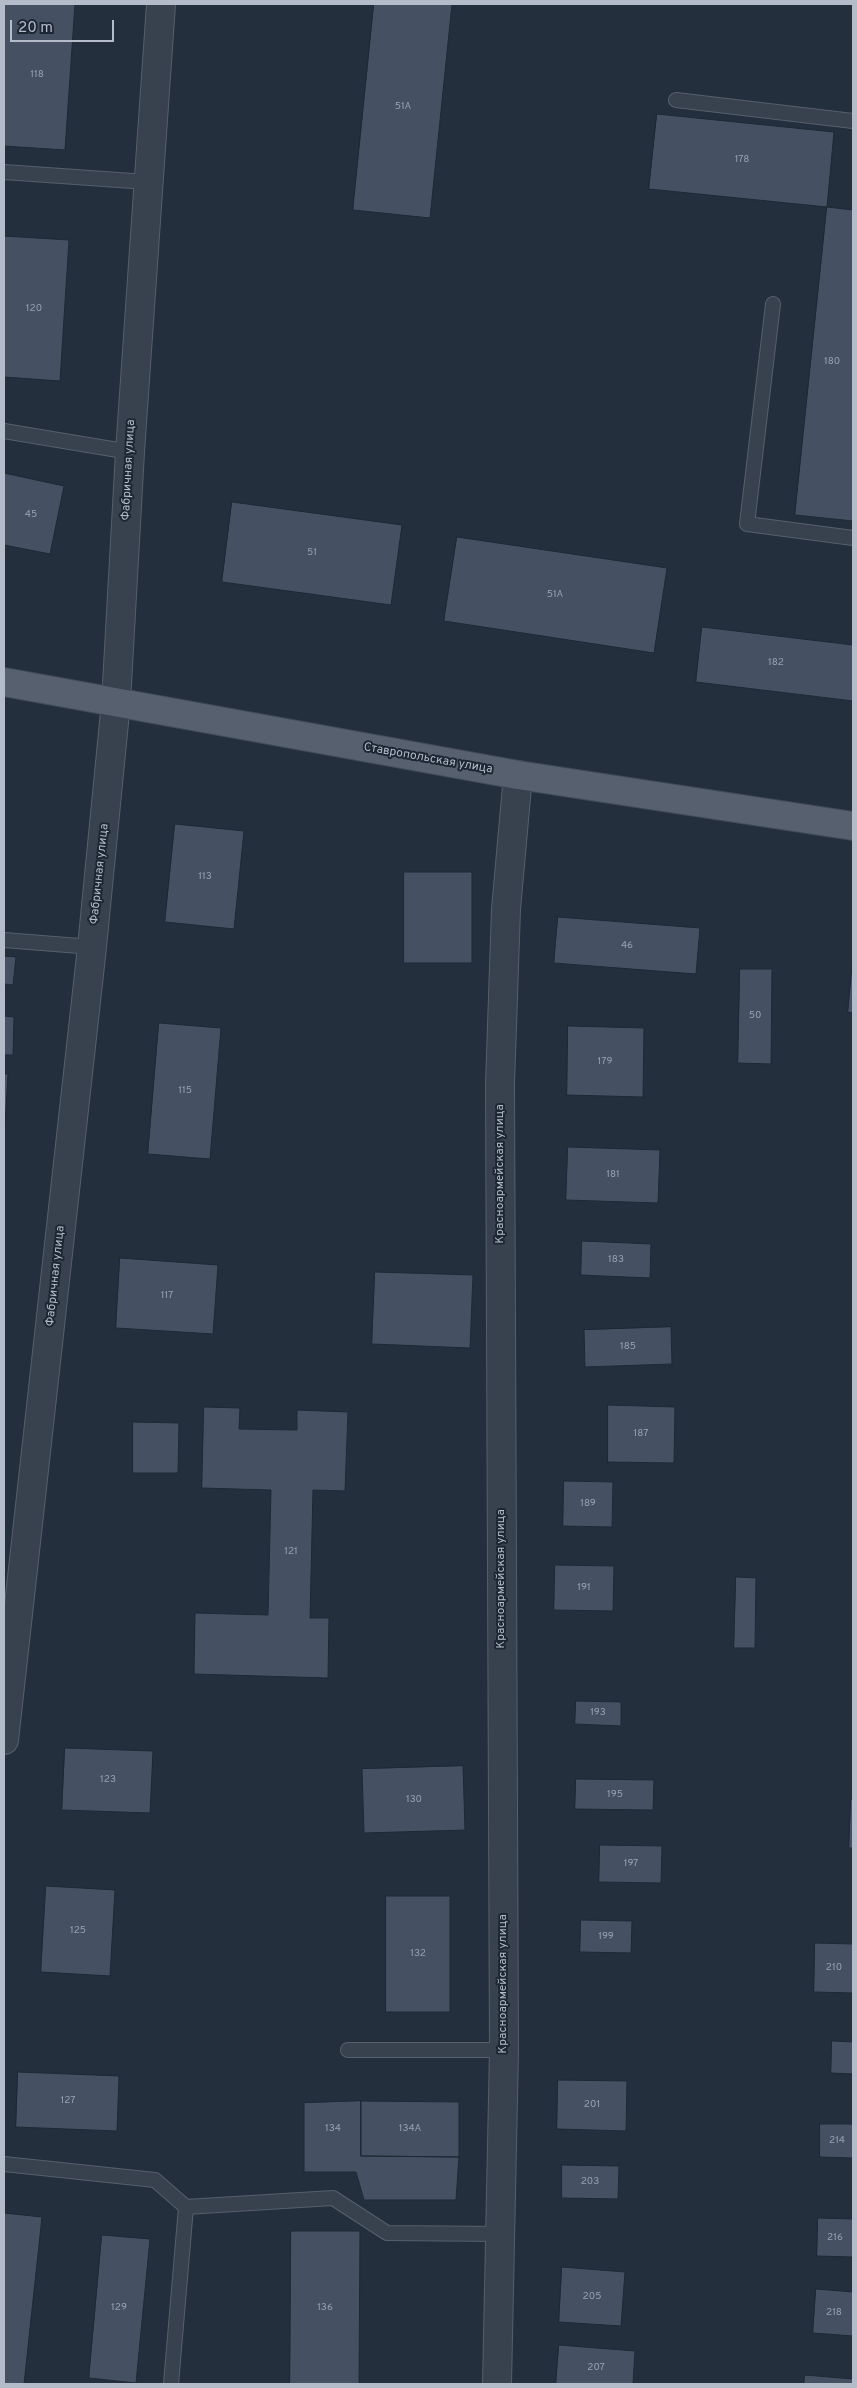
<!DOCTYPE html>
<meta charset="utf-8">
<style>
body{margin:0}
#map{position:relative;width:857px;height:2388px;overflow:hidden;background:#242f3e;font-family:Overpass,sans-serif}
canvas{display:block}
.frame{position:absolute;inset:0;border:5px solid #b4bcc9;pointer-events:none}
.scale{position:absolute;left:10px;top:20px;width:104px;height:22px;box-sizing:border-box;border:2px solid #b4bcc9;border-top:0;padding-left:6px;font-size:15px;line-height:18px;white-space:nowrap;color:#b4bcc9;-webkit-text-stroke:4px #1d2633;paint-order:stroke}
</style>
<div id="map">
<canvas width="857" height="2388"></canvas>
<div class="frame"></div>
<div class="scale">20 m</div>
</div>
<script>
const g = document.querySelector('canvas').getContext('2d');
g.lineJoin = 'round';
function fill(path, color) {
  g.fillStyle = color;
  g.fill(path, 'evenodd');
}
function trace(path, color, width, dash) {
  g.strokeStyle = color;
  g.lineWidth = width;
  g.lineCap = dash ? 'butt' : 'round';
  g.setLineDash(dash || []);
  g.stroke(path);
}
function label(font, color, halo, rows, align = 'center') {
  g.font = font + ' Overpass,sans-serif';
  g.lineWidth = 4;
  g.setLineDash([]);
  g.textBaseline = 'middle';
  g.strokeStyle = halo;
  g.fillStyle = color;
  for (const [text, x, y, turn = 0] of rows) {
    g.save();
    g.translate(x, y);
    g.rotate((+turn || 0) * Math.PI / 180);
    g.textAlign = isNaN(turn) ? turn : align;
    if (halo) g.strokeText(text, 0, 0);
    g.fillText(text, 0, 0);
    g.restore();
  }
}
const building = new Path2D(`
 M4,4H75L65,150L4,146Z
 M374,4H452L430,218L353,210Z
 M657,114L834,132L827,207L649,189Z
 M827,207L853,210V521L795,515Z
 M4,236L69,240L60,381L4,377Z
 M4,473L64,486L50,554L4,545Z
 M232,502L402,525L391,605L222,582Z
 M457,537L667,568L654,653L444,621Z
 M702,627L853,645V701L696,682Z
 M175,824L244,831L234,929L165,922Z
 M404,872H472V963H404Z
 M558,917L700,928L696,974L554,963Z
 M4,956L16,957L13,985L4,984Z
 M853,956V1013L848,1012Z
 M740,969H772L771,1064L738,1063Z
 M4,1016L14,1017L13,1055H4Z
 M159,1023L221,1028L210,1159L148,1154Z
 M568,1026L644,1028L643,1097L567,1095Z
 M4,1074H8L5,1125H4Z
 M568,1147L660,1150L658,1203L566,1200Z
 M582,1241L651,1244L650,1278L581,1275Z
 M120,1258L218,1265L213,1334L116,1328Z
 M375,1272L473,1275L470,1348L372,1344Z
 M671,1327L672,1364L585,1367L584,1330Z
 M608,1405L675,1407L674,1463L608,1462Z
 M204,1407L240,1408L239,1429L297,1430V1410L348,1412L345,1491L313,1490L310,1618H329L328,1678L194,1674L195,1613L268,1615L271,1490L202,1488Z
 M133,1422L179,1423L178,1473H133Z
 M564,1481L613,1482L612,1527L563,1526Z
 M555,1565L614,1566L613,1611L554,1610Z
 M736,1577L756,1578L755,1648H734Z
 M576,1701L621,1702V1726L575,1724Z
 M65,1748L153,1751L150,1813L62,1810Z
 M463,1766L465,1830L364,1833L362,1769Z
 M576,1779L654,1780L653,1810L575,1809Z
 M851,1799H853V1848H849Z
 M600,1845L662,1846L661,1883L599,1882Z
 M46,1886L115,1890L110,1976L41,1972Z
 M386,1896H450V2012H386Z
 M581,1920L632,1921L631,1953L580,1952Z
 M815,1943L853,1944V1993L814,1992Z
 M832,2041L853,2042V2074L831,2073Z
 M18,2072L119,2076L117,2131L16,2127Z
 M558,2080L627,2081L626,2131L557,2129Z
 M361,2101V2156L459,2157L456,2200H364L356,2172H304V2103Z
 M361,2101L459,2102V2157L361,2156Z
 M820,2124H853V2158L820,2157Z
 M562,2165L619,2166L618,2199L562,2198Z
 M4,2213L42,2217L24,2384H4Z
 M818,2218L853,2219V2257L817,2256Z
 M291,2231H360L359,2384H290Z
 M102,2235L150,2239L136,2383L89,2378Z
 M562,2267L625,2272L621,2326L559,2322Z
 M816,2289L853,2292V2336L813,2333Z
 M559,2345L635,2351L633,2384H556Z
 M805,2375L853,2379V2384H804Z`);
const service = new Path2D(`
 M676,100L853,121
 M4,172L147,182
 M773,304L747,524L853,538
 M4,431L130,452
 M4,940L92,947
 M348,2050H504
 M4,2164L155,2180L186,2207L333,2198L387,2233L500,2234
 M171,2384L186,2207`);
const minor = new Path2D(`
 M4,1740L92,947L116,702
 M497,2384L504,2050L500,1084L506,909L518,775`);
const tertiary = new Path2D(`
 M116,702L130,452L161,4`);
const primary = new Path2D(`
 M4,682L518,775L853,826`);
const numberNames = [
 ["118",37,75],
 ["51А",403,107],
 ["178",742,160],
 ["120",34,309],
 ["180",832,362],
 ["45",31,515],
 ["51",312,553],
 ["51А",555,595],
 ["182",776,663],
 ["113",205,877],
 ["46",627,946],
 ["50",755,1016],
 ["179",605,1062],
 ["115",185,1091],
 ["181",613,1175],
 ["183",616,1260],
 ["117",167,1296],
 ["185",628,1347],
 ["187",641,1434],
 ["189",588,1504],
 ["121",291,1552],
 ["191",584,1588],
 ["193",598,1713],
 ["123",108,1780],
 ["195",615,1795],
 ["130",414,1800],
 ["197",631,1864],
 ["125",78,1931],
 ["199",606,1937],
 ["132",418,1954],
 ["210",834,1968],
 ["127",68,2101],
 ["201",592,2105],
 ["134",333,2129],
 ["134А",410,2129],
 ["214",837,2141],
 ["203",590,2182],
 ["216",835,2238],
 ["205",592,2297],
 ["129",119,2308],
 ["136",325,2308],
 ["218",834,2313],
 ["207",596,2368]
];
const streetNames = [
 ["Фабричная улица",129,470,-87],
 ["Ставропольская улица",428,759,10],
 ["Фабричная улица",100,874,-84],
 ["Красноармейская улица",501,1174,-90],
 ["Фабричная улица",56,1276,-84],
 ["Красноармейская улица",502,1579,-90],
 ["Красноармейская улица",504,1984,-90]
];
fill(building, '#455162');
trace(building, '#1f2835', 1);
trace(service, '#565f6c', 16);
trace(minor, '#565f6c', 30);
trace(tertiary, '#565f6c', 30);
trace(primary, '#414a57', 30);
trace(service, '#38414e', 14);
trace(minor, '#38414e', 28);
trace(tertiary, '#38414e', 28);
trace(primary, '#56606e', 28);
label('10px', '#98a1af', null, numberNames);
label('12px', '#b4bcc9', '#1d2633', streetNames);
</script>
